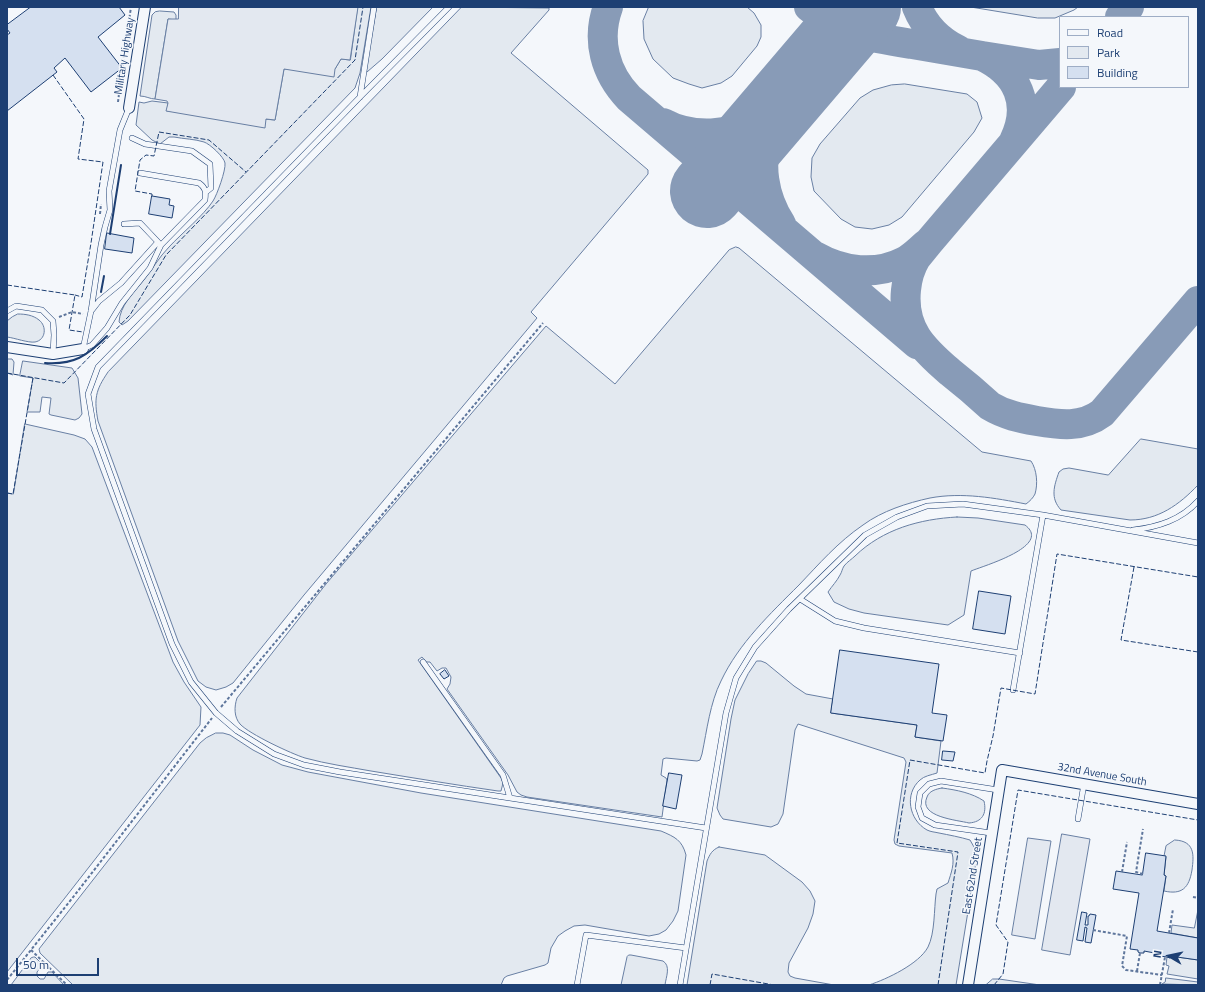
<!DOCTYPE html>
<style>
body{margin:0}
#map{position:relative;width:1205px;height:992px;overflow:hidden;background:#f4f7fb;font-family:"Titillium Web",sans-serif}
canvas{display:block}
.frame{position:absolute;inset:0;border:8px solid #1d3f73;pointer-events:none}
.legend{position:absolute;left:1059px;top:16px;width:130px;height:72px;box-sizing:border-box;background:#f4f7fb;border:1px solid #9eadc5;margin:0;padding:5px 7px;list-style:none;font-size:12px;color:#1d3f73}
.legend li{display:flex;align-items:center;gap:8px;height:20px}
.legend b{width:20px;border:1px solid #9eadc5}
.north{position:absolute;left:1149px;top:936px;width:40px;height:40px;-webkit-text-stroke:3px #f4f7fb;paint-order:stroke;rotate:279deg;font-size:11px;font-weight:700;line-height:16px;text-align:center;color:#1d3f73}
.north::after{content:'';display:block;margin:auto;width:14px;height:18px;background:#1d3f73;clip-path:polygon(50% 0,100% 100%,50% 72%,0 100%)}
.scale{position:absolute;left:16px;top:958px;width:83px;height:18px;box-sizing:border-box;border:2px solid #1d3f73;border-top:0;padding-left:5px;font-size:12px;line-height:14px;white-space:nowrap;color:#1d3f73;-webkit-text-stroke:3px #f4f7fb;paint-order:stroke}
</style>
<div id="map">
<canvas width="1205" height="992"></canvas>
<div class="frame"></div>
<ul class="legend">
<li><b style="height:5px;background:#f4f7fb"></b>Road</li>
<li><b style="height:11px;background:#e3e9f0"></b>Park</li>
<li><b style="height:11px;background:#d5e0f0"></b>Building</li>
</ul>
<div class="north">N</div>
<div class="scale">50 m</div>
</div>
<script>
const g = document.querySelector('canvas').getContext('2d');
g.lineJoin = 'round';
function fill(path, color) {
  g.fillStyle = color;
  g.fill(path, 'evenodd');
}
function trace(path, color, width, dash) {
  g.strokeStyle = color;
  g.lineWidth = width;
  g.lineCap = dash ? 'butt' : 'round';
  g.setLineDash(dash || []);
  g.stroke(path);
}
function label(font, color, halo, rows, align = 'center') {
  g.font = font + ' "Titillium Web",sans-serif';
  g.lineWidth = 3;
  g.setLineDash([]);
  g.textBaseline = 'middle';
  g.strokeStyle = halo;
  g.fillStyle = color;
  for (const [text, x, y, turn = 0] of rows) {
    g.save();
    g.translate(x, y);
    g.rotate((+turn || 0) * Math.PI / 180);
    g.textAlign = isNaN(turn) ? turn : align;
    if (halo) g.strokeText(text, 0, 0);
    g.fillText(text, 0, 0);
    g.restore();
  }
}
const green = new Path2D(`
 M358,7H371L360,73L355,88L128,321L122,325L119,322C120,306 133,293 143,281C152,270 159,257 169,247C182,233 203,216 213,201C217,195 226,170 225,163C224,157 210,144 204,142C195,139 184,139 174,137H169L160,144L152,140L136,125L139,102L144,103L152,101L168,103L167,111L275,120L284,69H335L341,59L350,60Z
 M377,7H433L382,59L367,72L366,68Z
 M462,7L549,8V10L511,53L648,170V174L531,312L537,318L304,595L233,683L226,687L216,690L206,687L198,681L178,641L98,421C94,399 95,391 108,372Z
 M649,7H747L754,13L761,25V37L757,46L732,76L721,83L702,88L689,84L673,78L653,59L644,39L643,21Z
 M971,7H1078L1074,10L1055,18H1038Z
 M160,11L174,12L176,15V20L168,19L155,99C150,99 146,96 140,96L152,15L155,12Z
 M905,84L967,94L977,102L982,118L974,132L902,217L889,225L872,229L855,227L841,219L814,191L811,177L812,158L820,144L860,98L873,90L891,85Z
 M736,247L739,248L982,452L1031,461C1037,470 1038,484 1035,494C1033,498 1030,501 1026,504C995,498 962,492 930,498C907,503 882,511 863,525C838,542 819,564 799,585C770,614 739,643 721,681C710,703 707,730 702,754L700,760L697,761L666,758L663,759L661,775L666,778L667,780L662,817L527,797L521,795L517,792L508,775L447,689L450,684L451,677L446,668H442L437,671L430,662H426L422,657L418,660L501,778L503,783L501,791H498C456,785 414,778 371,771C349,767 327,764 305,758C292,754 249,734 240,724C234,717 234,707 237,698L326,584L546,326L615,384L729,250Z
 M18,314C25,314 33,315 39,320C47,326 46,340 35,342C28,343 15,338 7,337V321L12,317Z
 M7,359H12L14,362L13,375L7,373Z
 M23,361L72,368L78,378L82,414L79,418L75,420L51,415L49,414L51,398L42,397L40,412H27L33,378L20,376Z
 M25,424L74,435L85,439L92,447L173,662L184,682L201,707L200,725L7,972V493L13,494Z
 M1141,439L1198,449V485C1179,505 1158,520 1130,520L1061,510C1050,498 1054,486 1059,472L1063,469L1069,468L1108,475Z
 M957,517L978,518L1025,525C1053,546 983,566 971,571L964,615L948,625L864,613L849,609L834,602L828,592C832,586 837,581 840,575C842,572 842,569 844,566C847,562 852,559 855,556C883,529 920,519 957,517Z
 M757,661H761L766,663L794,686L806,694L833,699L831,713L917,725L915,737L941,741L937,773C931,775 924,776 920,780C904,794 909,820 927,830C931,832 935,832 939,833C949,835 960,837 970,840L974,847L977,856L956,985H869C887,979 919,964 928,947C935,933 934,909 936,894L937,889L948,883C951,873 955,864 952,853L899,846L895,844L894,840L906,762L904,758L798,724L795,730L783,814L778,824L771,827L723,819L720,815L717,808L731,719L735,700L748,674Z
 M216,733H223L230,735L253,750L282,765L308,772L421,793L661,831C675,837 682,840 686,855L678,911L673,921L666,930L659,934L649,936L585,925L574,926L565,931L558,936L551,948L548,963L545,965L507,976L504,978L501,985H73L40,953L39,949L200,743L206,738Z
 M942,788C957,790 972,793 984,801C987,814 982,822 969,823C957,820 918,817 927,797C929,791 936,789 942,788Z
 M1175,840C1195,841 1194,855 1192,870C1189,888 1182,895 1164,891L1166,876L1164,875L1166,857L1164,856L1166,846Z
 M719,847L765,855L802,882L810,891L815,901L813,914L808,928L789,963L788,972L790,976L795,978L834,985H687L707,861C710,854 712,850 719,847Z
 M1198,910V938L1171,933L1172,925L1194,928Z
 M629,955H631L663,961C671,966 666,977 665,985H621L627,957Z
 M1170,956L1198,960V979L1167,974L1169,966L1166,965L1167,957L1170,958Z
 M34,957H35L43,965L37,972V976L40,979H44L48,972H52L64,985H11L31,958Z
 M1166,978L1198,982V985L1162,984L1165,982Z
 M993,979H999L1040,985H986Z`);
const parking = new Path2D(`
 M179,7H358L350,60L341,59L335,69L334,77L284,69L275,120L266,119L265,128L166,111L168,103L167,101L155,99L168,19H178Z
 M1062,834L1090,839L1070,955L1042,950Z
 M1028,838L1051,841L1035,939L1012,935Z`);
const taxiway = new Path2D(`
 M608,7C596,40 605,73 629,98L917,344
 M809,7C839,33 874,38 912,44C935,48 958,52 982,56
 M917,7C925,27 940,41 958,50
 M1120,17L1129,7
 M663,123C692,139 731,136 760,120C772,114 782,102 792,92C785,105 776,119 770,133C757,162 764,198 781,224
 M1014,141C1032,104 1018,73 982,56L1039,65L1060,63
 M929,242L1061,87
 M815,256C843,272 876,276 905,261C914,256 921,248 929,242C925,247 920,253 916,258C910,268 907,279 906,290C902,329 923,349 950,372C964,383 977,394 990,406C1005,415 1020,418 1037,421C1060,425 1082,428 1102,413L1198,301`);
const runway = new Path2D(`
 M707,191L864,7`);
const building = new Path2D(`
 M31,7H119L125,15L98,37L122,68L91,92L65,58L54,68L57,72L7,111V35L10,33L7,29V25Z
 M152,196L170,199L169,205L174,206L172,218L149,214Z
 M107,233L134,238L132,253L105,249Z
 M979,591L1011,596L1005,634L973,629Z
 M840,650L939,664L932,713L947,715L943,741L915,737L917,725L831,713Z
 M445,670L449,676L444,679L440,674Z
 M943,751L955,752L953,761L942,760Z
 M669,773L682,775L676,809L663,806Z
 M1146,853L1166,856L1164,875L1166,876L1157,931L1198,938V960L1170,956V958L1167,957L1160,956V954L1144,951V953H1140L1138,952V950L1130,949L1139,893L1113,889L1116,871L1142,875Z
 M1082,912L1087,913L1085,925H1088V916H1089L1090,914L1096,915L1091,943L1085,942L1087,928L1085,927L1083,941L1077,940Z`);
const path = new Path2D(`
 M118,102L123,62L131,7
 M100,214L101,204
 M59,317L72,312L83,314
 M221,707L543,323
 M1122,872L1127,842
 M1143,874L1136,872L1143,829
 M1193,897L1198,898
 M1093,930L1127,936L1122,966L1126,970L1162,975
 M1169,933L1173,909
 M31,950L67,985
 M1137,971L1140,953
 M7,980L74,896L212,718
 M1160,985L1165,957`);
const service = new Path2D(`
 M449,7L360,97L98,367L88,394L94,429L172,644L191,682L216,713L237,731L274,754L304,765L340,772L706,828
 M360,97L374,7
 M132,138L145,144L192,151L210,164L211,188L206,192
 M124,224L140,223L159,243
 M92,310L99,301L121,283L158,242
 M7,311L16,306L42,310L53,321L54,335L53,354
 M83,349L92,345L107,328L122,303L150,268L161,245L205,200C206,192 206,188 199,183L140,173
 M83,349L91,311L101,245L105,227L110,210L109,191L120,130L129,108
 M1133,530C1158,527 1181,520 1198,501
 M800,599L835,621L864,628L1020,653
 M423,662L503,775L510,798
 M1013,690L1043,515
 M1078,819L1084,784
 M991,833L935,825L922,818L918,807L920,793L929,784L941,781L998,790
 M577,985L586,935L686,948
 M680,985L726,713L736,678L755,647L789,609L865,535L897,517L927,506L963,504L1043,515L1198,543`);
const minor = new Path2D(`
 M129,108L145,7
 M7,347L53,354L83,349
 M968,985L1002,770L1198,804`);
const fence = new Path2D(`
 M53,75L84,119L78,159L103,162L91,243L82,297L75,295
 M152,196V194L135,191L140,160L146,155L154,156L159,132L209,140L246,172
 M7,285L75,295L69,330L83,332
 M7,373L64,383L130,315L166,255L355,60L363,7
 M7,493L13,494L33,378
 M1134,567L1121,640L1198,652
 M710,985L712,974L774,985
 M938,985L958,852L897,843L910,760L985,773L987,761L993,736L1001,688L1035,694L1057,554L1198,577
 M994,985L1003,974L1008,942L996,925L1018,790L1198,820`);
const wall = new Path2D(`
 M110,234L121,165
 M101,292L104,276
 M45,363C74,365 87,356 107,336`);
const streetNames = [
 ["Military Highway",125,56,-81],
 ["32nd Avenue South",1102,775,10],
 ["East 62nd Street",973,876,-81]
];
fill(green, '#e3e9f0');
trace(green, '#687fa3', 1);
fill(parking, '#e3e8f0');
trace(parking, '#687fa3', 1);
trace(taxiway, '#889bb7', 30);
trace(runway, '#889bb7', 74);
fill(building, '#d5e0f0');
trace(building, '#1d3f73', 1);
trace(service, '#1d3f73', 6);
trace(minor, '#1d3f73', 12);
trace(path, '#5e769c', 2, [3, 2]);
trace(service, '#f4f7fb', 5);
trace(minor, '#f4f7fb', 10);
trace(fence, '#1d3f73', 1, [5, 2]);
trace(wall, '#1d3f73', 2);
label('11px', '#1d3f73', '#f4f7fb', streetNames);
</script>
